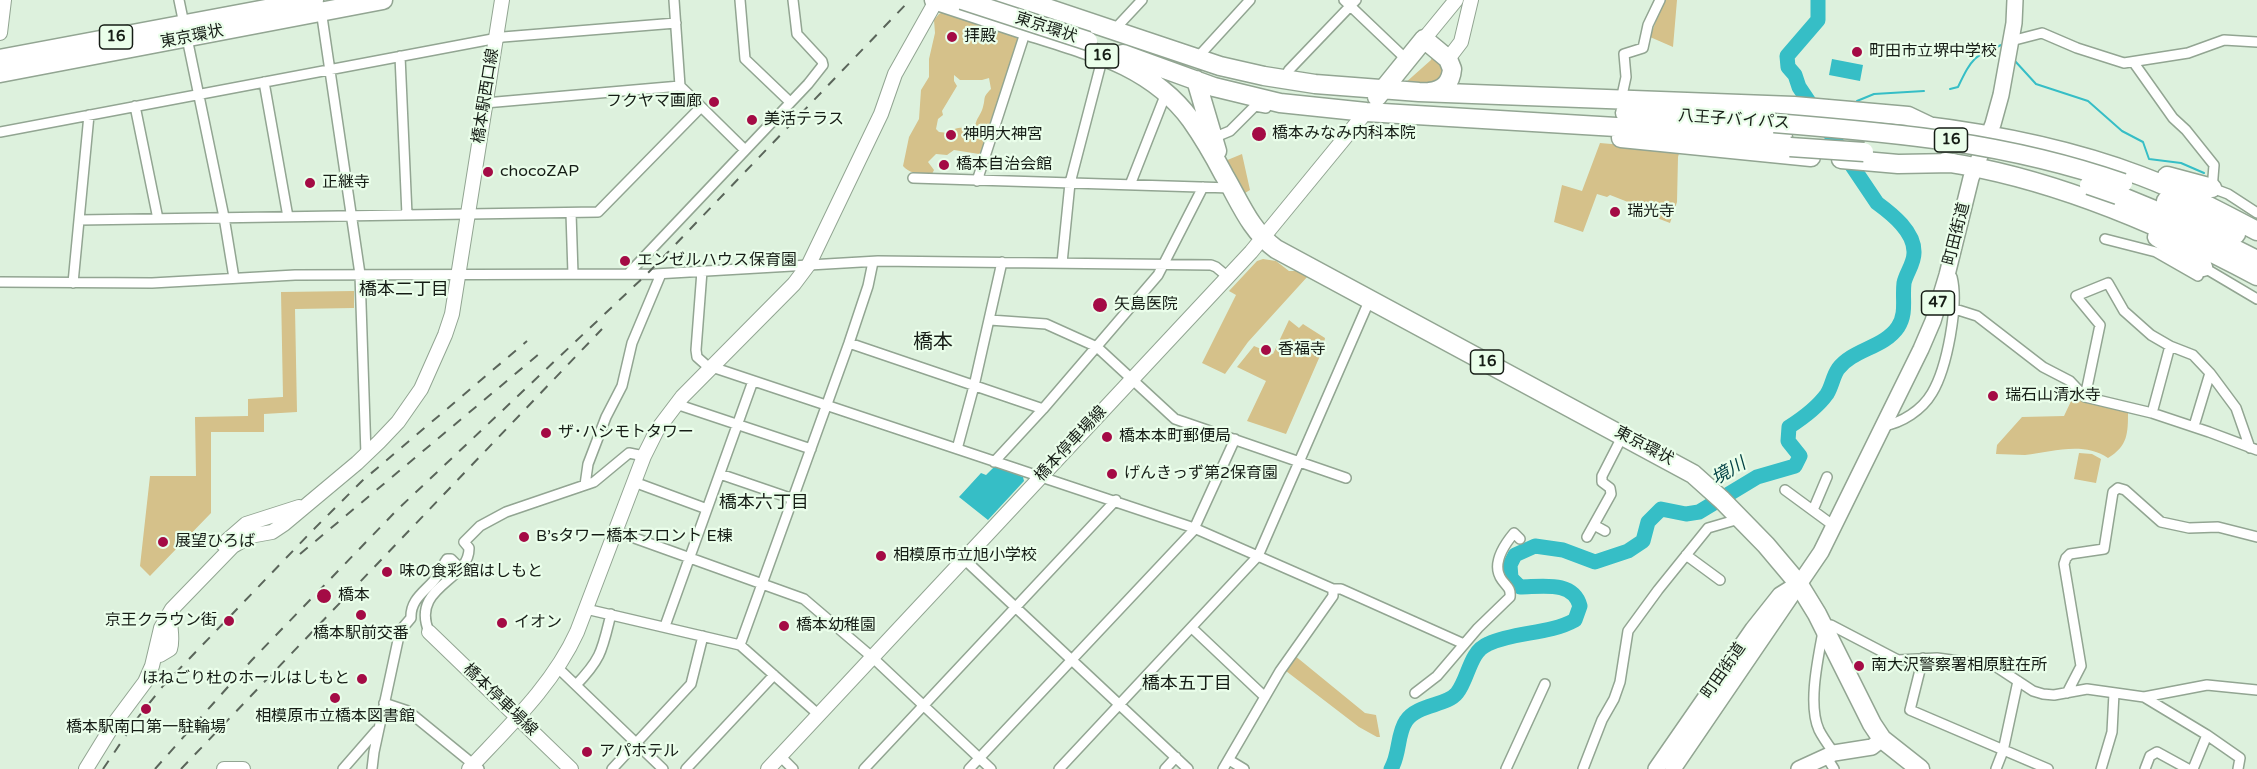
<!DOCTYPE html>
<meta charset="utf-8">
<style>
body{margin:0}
canvas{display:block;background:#ddf1dd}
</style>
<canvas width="2257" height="769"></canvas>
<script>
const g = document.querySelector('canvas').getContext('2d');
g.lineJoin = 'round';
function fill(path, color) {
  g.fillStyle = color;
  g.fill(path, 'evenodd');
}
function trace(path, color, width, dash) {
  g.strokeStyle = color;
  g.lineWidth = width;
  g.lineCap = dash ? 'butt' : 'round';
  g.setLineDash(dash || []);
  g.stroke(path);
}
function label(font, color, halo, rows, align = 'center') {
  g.font = font + ' "Varela Round","Noto Sans JP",sans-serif';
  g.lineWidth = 4.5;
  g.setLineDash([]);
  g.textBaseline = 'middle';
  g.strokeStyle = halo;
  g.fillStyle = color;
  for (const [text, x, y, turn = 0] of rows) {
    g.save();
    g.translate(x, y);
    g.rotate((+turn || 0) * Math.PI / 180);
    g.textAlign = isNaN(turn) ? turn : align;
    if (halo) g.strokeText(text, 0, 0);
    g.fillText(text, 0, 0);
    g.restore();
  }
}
const green = new Path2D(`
 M1664,0H1677L1673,47L1650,37Z
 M943,12L1021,38L984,149L979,154L954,150L947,155L936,154L928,162L934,170L932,174C922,175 910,174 903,166L909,137L919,119L921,90L929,77V59L935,33L934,20L939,14ZM954,75L960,80H982L989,78L991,89C982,98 986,97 983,107C981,115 976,118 975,127C965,130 958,124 949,133L939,132L936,129L938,119L943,115L942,111L957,86L954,81Z
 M1433,53L1446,69L1436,84H1404L1431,60Z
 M1600,143L1680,150L1678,157L1677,202L1670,223L1636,210L1633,204L1610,195L1607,197L1597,194L1583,232L1554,222L1562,185L1582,191Z
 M1242,154L1250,190L1240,196L1225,161Z
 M1263,259L1276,261L1289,271H1296L1308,276L1248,342L1225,374L1202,363L1236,295L1229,291L1257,261Z
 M354,291V308L295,309L297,412L264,414V432H211V513L150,576L140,566L150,476H196L195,417L248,416V399L283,397L281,292Z
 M1289,320L1299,328L1303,324L1325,338L1323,349L1286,434L1247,421L1266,381L1237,367L1254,346L1273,354Z
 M2073,397L2128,412C2128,433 2128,446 2108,458C2083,441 2052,452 2025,455C2015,455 2005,454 1996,454L1997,445L2022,417L2064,416Z
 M2079,453L2092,454L2101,459L2096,483L2074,479Z
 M1294,655L1365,713L1376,715L1380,737H1377L1359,727L1286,671Z`);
const water = new Path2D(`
 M1832,59L1863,65L1860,81L1829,75Z
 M995,466L1023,477L1024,481L988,520L959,497L981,473L986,475Z`);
const stream = new Path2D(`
 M2015,61L2036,84L2088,101L2122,131L2143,142L2149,159L2181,163L2204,173
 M1950,89L1958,87C1972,58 1974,55 2004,44
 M1857,101L1874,94L1924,91`);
const river = new Path2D(`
 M1391,769C1400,754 1397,734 1406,721C1417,704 1447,706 1457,693C1469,678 1469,652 1488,644C1516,631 1548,635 1575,620L1580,606C1573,580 1541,587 1520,587L1511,578L1510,565L1515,555L1535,546L1563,550L1595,562L1628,551L1643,541L1648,522L1661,509L1686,514L1699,512L1757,477L1795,466L1800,456L1788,441L1789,427C1803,418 1817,408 1827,394C1832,386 1833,376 1838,369C1853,349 1884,348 1898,327C1907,313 1902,299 1904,283C1906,273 1914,264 1914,253C1915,232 1892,214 1877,203L1799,87L1795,75L1788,67L1787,56L1818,20V0`);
const street = new Path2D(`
 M179,0L184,24
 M674,0L680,86L745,150
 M740,0L745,59L790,102
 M1344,0L1407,60
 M321,10L360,274L366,455
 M1114,30L1142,0
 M187,38L224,217L234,278
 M2011,41L2042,33L2077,48L2124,63L2188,53L2224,40L2257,42
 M400,56L407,215
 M1197,58L1250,0
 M2134,63L2173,118L2186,130L2214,165L2212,190
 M1284,79L1289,70L1356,0
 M264,82L288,217
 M1621,100L1626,77L1624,54L1643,48L1648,25L1660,0
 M485,103L680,86
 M135,106L158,219
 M0,132L503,37L676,23
 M1213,138L1230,131L1255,106L1266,108
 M913,178L1231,188
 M977,181L1026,30
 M1130,185L1163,101L1168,94
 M2212,188L2228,194L2257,213
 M571,213L573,274
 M79,220L598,212L701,107
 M2105,239L2156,252L2198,276L2203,265
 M1062,263L1070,183L1103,56
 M2203,267L2257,299
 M702,271L696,350L697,357L706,365L1194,528L1333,589H1341L1464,644
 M628,274L808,84L823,65L822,61L797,34L793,0
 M0,282L152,283L295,275L655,274L878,261L1211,265L1216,267L1228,277
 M73,283L89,115
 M1955,309L1977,316L2043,367L2070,381L2085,397L2152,413L2209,432L2257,450
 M990,320L1046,324L1097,347L1175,419L1346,478
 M849,343L1043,409
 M2085,397L2100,325L2076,296L2108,283L2124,311L2151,335L2170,346L2193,355L2210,373L2236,408L2250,448
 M676,404L811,449
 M2152,413L2170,346
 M1883,426C1902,423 1922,410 1932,393C1947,368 1959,305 1952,277L1947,275
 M2194,426L2210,373
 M957,449L974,386L1002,262
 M994,462L1043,409L1158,275L1203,187
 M720,474L793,499
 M634,482L707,509
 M585,485L588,464L606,417L622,386L632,343L661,274
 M1785,490L1834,526
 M1813,510L1827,477
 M1594,525L1605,531
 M615,531L804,599L872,657L991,769
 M1587,537L1611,494L1610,488L1602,482V476L1623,435
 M1686,555L1720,580
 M964,559L1188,769
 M586,609L740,645L819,715
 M665,626L753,381
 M1192,628L1265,697
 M429,632C410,586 470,581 469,548L464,542L480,526L506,512L594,482L629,453L644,456
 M740,645L849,343L868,286L873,262
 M1923,658L1910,710L2048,769
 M558,668L663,769
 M576,685C602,658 602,650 611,614
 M1415,693L1437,676L1478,628L1510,597C1511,588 1507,587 1502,580C1491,565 1504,545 1514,533L1520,539
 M2067,693L2081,666L2064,564L2066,558L2070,554L2104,549L2113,492L2118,488L2125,490L2161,522L2189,528L2218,527L2257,537
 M2144,697L2207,735L2240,758L2238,769
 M384,703L408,711L479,769
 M1834,753C1829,746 1823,738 1819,730C1807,704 1819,654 1824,626L1831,625L1898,660L1937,658L1995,666L2033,691L2043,694L2054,695L2087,689L2144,697L2207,685L2257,690
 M780,756L793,769
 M1826,756L1834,769
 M1229,760L1244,769
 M343,769L377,730
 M372,769L374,752L400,631L411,618C410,596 431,589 440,572C443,567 443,564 447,559H451L460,568
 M612,769L691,684L703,636
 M686,769L774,675
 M864,769L1116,500
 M969,769L1193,531L1235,439
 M1059,769L1258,556L1370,299
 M1165,769L1176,757
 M1223,769L1280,671L1333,596V589
 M1506,769L1545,684
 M1583,769L1602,720L1614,699L1620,682L1628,631L1658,590L1708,528L1739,519
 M1996,769L2003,751L2018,681
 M2101,769L2112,732L2114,693
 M2145,769L2150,756L2157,752L2188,769
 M2193,769L2207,735`);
const secondary = new Path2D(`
 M0,33L4,0
 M1424,39L1456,0
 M1448,59L1461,42L1471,0
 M223,544L246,524L299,507
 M429,632L571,769
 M155,655H160L170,649C174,637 168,625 171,613
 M86,769L113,725L145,682L152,666L161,628L172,609L233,546L250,536L272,532L284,524L357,463L379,442L398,422L421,389L445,335L452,314L502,0
 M224,769H243
 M469,769C508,727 553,685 577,632L644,456L657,430L682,397L794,284L809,264L881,114L895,74L936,1
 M768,769L1251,252L1366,112`);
const primary = new Path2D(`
 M1656,769L1753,629L1780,595L1796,585
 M1673,769L1821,552L1921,349L1933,321L1947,275L1971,178L1993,124L2001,95L2014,23L2015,0
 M1799,769L1834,753L1872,747L1882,739`);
const highway = new Path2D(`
 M934,0C965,10 995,20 1025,30C1087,50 1151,65 1191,120C1203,137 1214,156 1224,175C1240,202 1250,230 1276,249L1693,474L1722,500L1766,545L1798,583L1817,614L1872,724L1882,739L1920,769
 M996,0L1034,13
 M1023,0L1220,66L1264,76L1315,84L1419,92L1794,106L1908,116L1929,126
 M1123,54L1214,87L1280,103L1366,112L1783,137
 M0,59L314,0
 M0,73L383,0
 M1196,80L1217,151
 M1377,97L1424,39L1448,59L1452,69C1451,83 1443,90 1430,92
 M1625,113L1774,123
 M1918,125C1993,134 2070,149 2141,176C2181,191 2219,211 2257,231
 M1621,138L1811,157
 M1841,159L1898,164L1954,163
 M1945,162C2052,178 2162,225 2257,276
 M2167,176L2212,188
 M2118,195L2169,216L2257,260
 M2166,201L2236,234
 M2157,237L2203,267`);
const rail = new Path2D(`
 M300,554L539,354
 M103,769L139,716L163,686L313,530L362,481L527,341
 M155,769L251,661L397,510L647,274L910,0
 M181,769L602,329`);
const highwayBridge = new Path2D(`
 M962,0L1088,41
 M1774,123C1897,133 2005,142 2123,183
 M1790,147L1864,152
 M2089,185L2118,195`);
const markers = [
 [952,37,6,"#a40b45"],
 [1857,52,6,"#a40b45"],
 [714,102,6,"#a40b45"],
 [752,120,6,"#a40b45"],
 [1259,134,8,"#a40b45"],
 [951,135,6,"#a40b45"],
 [944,165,6,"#a40b45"],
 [488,172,6,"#a40b45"],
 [310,183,6,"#a40b45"],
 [1615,212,6,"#a40b45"],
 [625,261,6,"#a40b45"],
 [1100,305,8,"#a40b45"],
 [1266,350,6,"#a40b45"],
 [1993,396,6,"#a40b45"],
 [546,433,6,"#a40b45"],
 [1107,437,6,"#a40b45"],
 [1112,474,6,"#a40b45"],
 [524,537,6,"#a40b45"],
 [163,542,6,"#a40b45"],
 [881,556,6,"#a40b45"],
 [387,572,6,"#a40b45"],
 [324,596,8,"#a40b45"],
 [361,615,6,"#a40b45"],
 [229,621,6,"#a40b45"],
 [502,623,6,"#a40b45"],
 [784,626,6,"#a40b45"],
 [1859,666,6,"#a40b45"],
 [362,679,6,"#a40b45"],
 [335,698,6,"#a40b45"],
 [146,709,6,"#a40b45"],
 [587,752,6,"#a40b45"]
];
const shields = [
 [116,37,33],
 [1102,56,33],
 [1951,140,33],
 [1938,303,33],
 [1487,362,33]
];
const shieldNames = [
 ["16",116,37],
 ["16",1102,56],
 ["16",1951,140],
 ["47",1938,303],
 ["16",1487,362]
];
const streetNames = [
 ["東京環状",1046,28,18],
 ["東京環状",192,37,-11],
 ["橋本駅西口線",486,96,-81],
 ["八王子バイパス",1734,120,4],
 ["町田街道",1957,234,-76],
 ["橋本停車場線",1071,444,-47],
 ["東京環状",1644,446,28],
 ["町田街道",1724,671,-55],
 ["橋本停車場線",500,700,44]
];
const poiNames = [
 ["拝殿",964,37],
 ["町田市立堺中学校",1869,52],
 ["フクヤマ画廊",702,102,"right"],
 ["美活テラス",764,120],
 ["橋本みなみ内科本院",1272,134],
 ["神明大神宮",963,135],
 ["橋本自治会館",956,165],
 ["chocoZAP",500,172],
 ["正継寺",322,183],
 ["瑞光寺",1627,212],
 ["エンゼルハウス保育園",637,261],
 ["矢島医院",1114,305],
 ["香福寺",1278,350],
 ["瑞石山清水寺",2005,396],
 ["ザ･ハシモトタワー",558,433],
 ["橋本本町郵便局",1119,437],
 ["げんきっず第2保育園",1124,474],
 ["B’sタワー橋本フロント E棟",536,537],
 ["展望ひろば",175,542],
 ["相模原市立旭小学校",893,556],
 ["味の食彩館はしもと",399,572],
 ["橋本",338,596],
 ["京王クラウン街",217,621,"right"],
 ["イオン",514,623],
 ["橋本幼稚園",796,626],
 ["橋本駅前交番",361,634,"center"],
 ["南大沢警察署相原駐在所",1871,666],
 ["ほねごり杜のホールはしもと",350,679,"right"],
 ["相模原市立橋本図書館",335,717,"center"],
 ["橋本駅南口第一駐輪場",146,728,"center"],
 ["アパホテル",599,752]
];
const neighbourhoodNames = [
 ["橋本二丁目",404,290],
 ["橋本六丁目",764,503],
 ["橋本五丁目",1187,684]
];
const waterNames = [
 ["境川",1729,472,-30]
];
const quarterNames = [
 ["橋本",933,343]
];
fill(green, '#d5c18a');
fill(water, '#36bec6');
trace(stream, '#36bec6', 2);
trace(river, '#36bec6', 15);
trace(street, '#92a592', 12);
trace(secondary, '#92a592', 16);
trace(primary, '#92a592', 18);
trace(highway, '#92a592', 21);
trace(street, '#fff', 9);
trace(secondary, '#fff', 14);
trace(primary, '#fff', 15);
trace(highway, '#fff', 18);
trace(rail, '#5a655a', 2, [10, 10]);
trace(highwayBridge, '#92a592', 21, []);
trace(highwayBridge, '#fff', 18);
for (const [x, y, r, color] of markers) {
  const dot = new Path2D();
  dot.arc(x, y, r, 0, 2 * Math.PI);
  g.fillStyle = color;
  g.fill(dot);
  trace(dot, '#eafeea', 2);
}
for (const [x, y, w] of shields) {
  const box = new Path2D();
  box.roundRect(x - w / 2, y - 12, w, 24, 4.5);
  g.fillStyle = '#eafeea';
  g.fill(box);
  trace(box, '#161d16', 1.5);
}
label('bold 15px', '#161d16', null, shieldNames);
label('16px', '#161d16', '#eafeea', streetNames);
label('16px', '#161d16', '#eafeea', poiNames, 'left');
label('18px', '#161d16', '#eafeea', neighbourhoodNames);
label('italic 18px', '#034245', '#eafeea', waterNames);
label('20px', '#161d16', '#eafeea', quarterNames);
</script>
